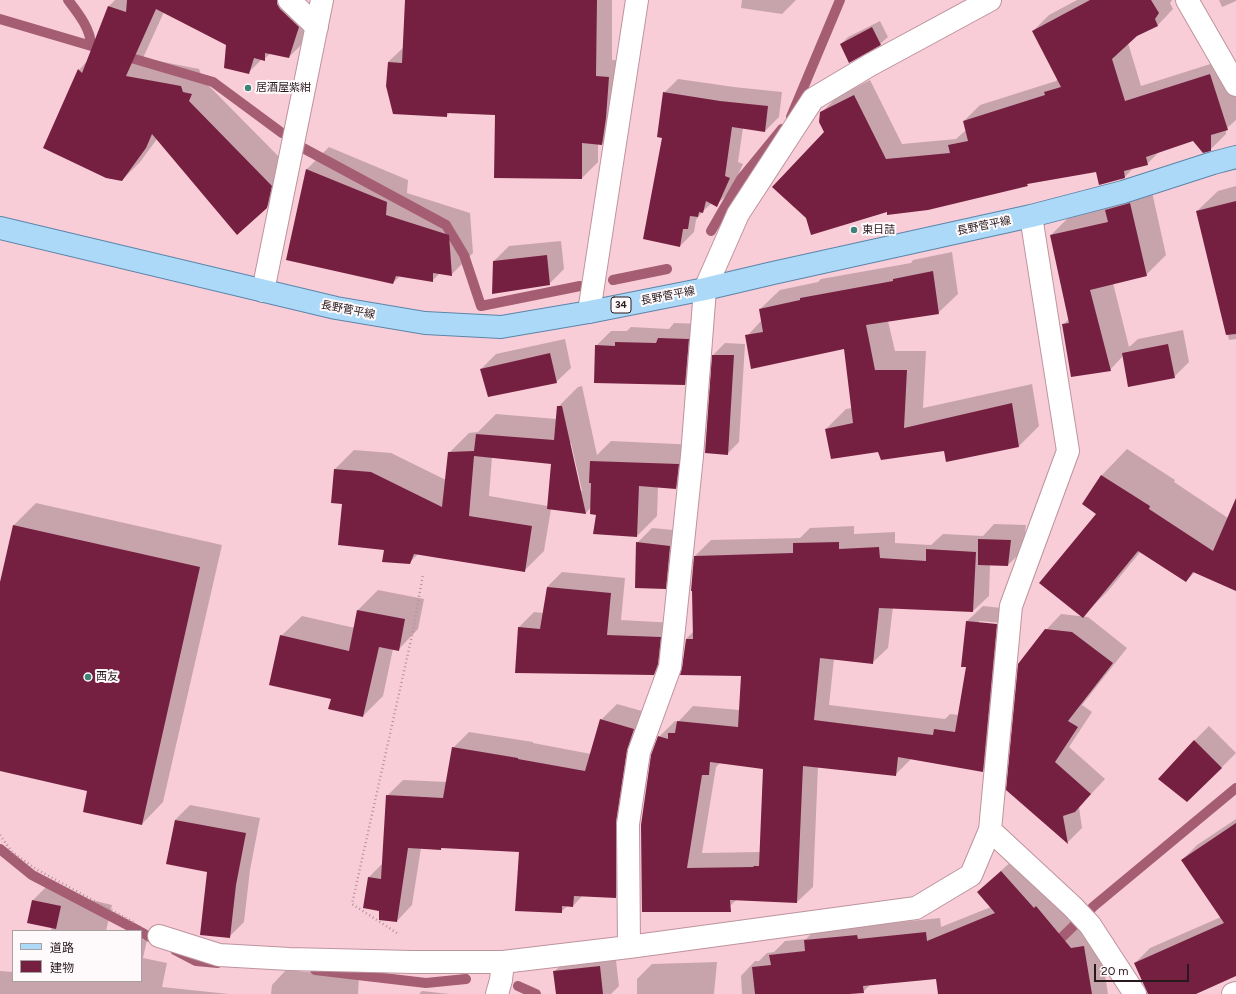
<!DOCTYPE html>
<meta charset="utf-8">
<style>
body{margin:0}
#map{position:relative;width:1236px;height:994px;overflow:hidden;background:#f9cdd8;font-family:Figtree,"Noto Sans JP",sans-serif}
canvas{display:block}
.legend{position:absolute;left:12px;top:930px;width:130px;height:52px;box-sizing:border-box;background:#fefafb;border:1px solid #a8a0a2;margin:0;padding:5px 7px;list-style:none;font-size:12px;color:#28191d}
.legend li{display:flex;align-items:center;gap:8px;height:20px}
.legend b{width:20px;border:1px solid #a8a0a2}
.scale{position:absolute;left:1094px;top:964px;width:95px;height:18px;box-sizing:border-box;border:2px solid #28191d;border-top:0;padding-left:5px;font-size:12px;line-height:14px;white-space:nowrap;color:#28191d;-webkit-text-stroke:3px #fefafb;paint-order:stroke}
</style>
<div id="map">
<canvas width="1236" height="994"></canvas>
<ul class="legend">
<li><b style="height:5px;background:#add9f8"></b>道路</li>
<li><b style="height:11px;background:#762041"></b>建物</li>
</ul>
<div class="scale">20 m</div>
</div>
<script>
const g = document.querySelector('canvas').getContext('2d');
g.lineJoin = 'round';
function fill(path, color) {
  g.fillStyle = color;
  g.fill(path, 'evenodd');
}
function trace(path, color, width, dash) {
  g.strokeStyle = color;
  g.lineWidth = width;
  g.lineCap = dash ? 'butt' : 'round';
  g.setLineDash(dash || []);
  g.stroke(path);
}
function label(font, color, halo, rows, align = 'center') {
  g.font = font + ' Figtree,"Noto Sans JP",sans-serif';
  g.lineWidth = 4;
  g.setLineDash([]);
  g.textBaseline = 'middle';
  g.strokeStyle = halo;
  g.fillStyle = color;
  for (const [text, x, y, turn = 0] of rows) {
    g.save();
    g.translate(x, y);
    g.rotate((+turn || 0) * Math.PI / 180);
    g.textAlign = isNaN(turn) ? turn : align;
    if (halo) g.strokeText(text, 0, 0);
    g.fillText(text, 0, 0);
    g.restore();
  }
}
const shadow = new Path2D(`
 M115,0H292L316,10L307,39L289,57L271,53L264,59H262L248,73L227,44L164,12L143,58L199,69L201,74L210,76L206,83L289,167L285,189L266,207L157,139L140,162L122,180L45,147L79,70L88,60L109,6Z
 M406,0H612V60L625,61L618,128L602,144H598V162L582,178L496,115L450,112L447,116L388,62L404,47Z
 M742,0H796L782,14L741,8Z
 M1077,0H1172L1170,3L1173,9L1158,25L1136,35L1128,43L1141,86L1226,59L1236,67V120L1226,129V134L1210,150L1193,140L1160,151L1147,164L1134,167L1125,177L1096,171L887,211L825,132L821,113L837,97L870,80L902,144L956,139L966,130L964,121L980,105L1056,81L1058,79L1033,31L1049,15Z
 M1219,0H1236V1L1222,7Z
 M880,21L888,37L880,44H841L848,37Z
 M678,79L734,87L782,92L779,117L765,131L743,128L738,162L743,164L730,192L716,205L712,203L702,212L696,220L694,232L680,246L663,137L664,93Z
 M329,147L408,180L407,193L470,213L473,253L451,275L440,273L433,280L401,275L393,283L288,259L307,169Z
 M1150,183L1166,255L1146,275L1113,283L1129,347L1138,339L1183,330L1189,362L1174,377L1123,356L1110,370L1063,325L1069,319L1051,235L1071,215Z
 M1236,186V339L1229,340L1197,211L1218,191Z
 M561,241L564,269L549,284L494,261L509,246Z
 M952,252L958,294L938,313L888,321L895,351H926L923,408L1032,384L1039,426L1019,446L878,451L826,429L846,409L852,408L845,348L747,336L762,320L760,309L780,290L818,282L821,279L911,263L913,260Z
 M674,323L703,324L700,369L685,384L596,346L611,331H627L631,327L669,329Z
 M565,339L571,368L556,382L481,369L496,354Z
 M725,343L745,344L739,442L727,454L706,452L713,355Z
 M582,386L597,455L611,441L698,445L696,468L676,488L658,486L657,516L637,536L597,514L591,507L586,513L551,509L544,551L524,571L418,554L409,563L385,549L343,503L334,470L354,450L391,453L446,480L449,453L469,433L478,432L496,414L557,419L558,407L578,387ZM570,443H571L582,491H580L570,448ZM492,457L552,463L548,506L489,496Z
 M1127,449L1175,480L1174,482L1228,518L1236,500V589L1195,572L1186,581L1141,551L1108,591L1082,617L1098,514L1083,504L1102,475Z
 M36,503L222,545L163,802L142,824L89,790L0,770V587L14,525Z
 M994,524L1026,525L1023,550L1008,565H990L989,596L973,611L893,607L888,648L872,663L834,659L829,705L945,719L950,714L959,715L967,666V621L983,606L1012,609L998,756L982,771L911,759L895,775L818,766L813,887L797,902L737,899L730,906L643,911L659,737L675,721L678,722L693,706L740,710L742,675L686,639L694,631L695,556L711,540L800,538L810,528L854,526V534L895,532V543L931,545L943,534L983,536ZM979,621L1002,623V625L979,623ZM720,763L764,768L761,852L702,853L716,767Z
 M652,528L684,531L680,573L665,588L637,543Z
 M562,572L625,578L621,620L675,623L668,659L653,674L516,672L519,627L534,612L544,613L547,587Z
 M378,590L424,599L418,629L398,650L393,649L383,696L363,716L332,698L281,636L302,616L355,628L358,610Z
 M1061,614L1088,617L1127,648L1082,705L1092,712L1069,747L1105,779L1079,807L1082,828L1068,842L1007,790L1046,630Z
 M617,704L649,713L631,881L616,897L583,895L573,906L568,905L561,912L520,851L443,847L441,849L421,848L412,905L397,921L380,910L364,907L369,877L383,863L387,796L403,780L447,782L453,748L469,732L533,742V743L591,754L601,720Z
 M1209,726L1236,753L1221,768L1194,741Z
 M190,805L260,818L250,870L244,922L229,937L208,871L167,863L175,820Z
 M1236,819V967L1194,994H1149L1135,963L1150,948L1221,917L1182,860L1197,845Z
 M1016,857L1098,932L1108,994H1042L950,977L871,984L863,992L839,994H742L741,976L755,961H759L767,953L774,952L785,941L806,939L819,926L872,925L940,918L941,927L991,907L978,892Z
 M47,886L75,892L74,896L112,905L106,931H51L52,927L33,900Z
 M141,939L147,940L143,958L167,963L162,987L229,994H0V971L13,972V981H141Z
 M615,952L619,986L611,994H557L554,972L569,957Z
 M717,962L714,994H637V979L652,964Z
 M286,970L359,977L358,994H271L272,985Z
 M422,991L450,994H419Z`);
const stream = new Path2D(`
 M68,0C78,13 91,29 91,46
 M0,19L105,50
 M121,55L213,82L282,133
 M791,117L840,0
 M303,148L446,225L464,255L481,306L580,286
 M711,231L741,179L782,129
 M613,280L667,269
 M0,849L32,875L139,931
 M141,932L160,943
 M1053,946L1094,906L1236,788
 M175,950L196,961L218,963
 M315,970L426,983L466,979
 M518,986L536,994`);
const building = new Path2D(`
 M127,0H277V4L280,9L299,27L289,58L265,53V61L254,58L249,74L224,68L226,45L156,9L126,76L181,86L183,92L192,94L189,101L272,186L267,208L237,235L152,134L146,148L122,181L106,178L43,148L78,69L82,73L108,6L126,12Z
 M405,0H597L596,76L609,77L606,118L602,145L582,143V179L494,178L495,115L447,113V117L393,114L386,86L388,62L402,63Z
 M1090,0H1151L1159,13L1155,19L1158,26L1137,36L1112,59L1125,101L1210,74L1228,130L1211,135V151L1203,153L1193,141L1146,157L1148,165L1124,171L1125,178L1099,185L1096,172L1027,184L1028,186L928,210L887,215V212L811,235L806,218L772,187L824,132L819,122L820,112L854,95L886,159L950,153L948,145L968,141L963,121L1045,95L1044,92L1061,87L1032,31Z
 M872,27L881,45L849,63L840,44Z
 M663,92L720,101L768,106L765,132L732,127L725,176L730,178L717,207L706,201L703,213L699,212L698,217L690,216L688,229H683L680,247L643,239L662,138L657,137Z
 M306,169L387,202L386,215L449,235L452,276L433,273V282L396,276L393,284L286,260Z
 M1236,201V334L1226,335L1196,211Z
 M1130,203L1147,276L1090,290L1111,371L1071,377L1062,324L1069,323L1050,235L1108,222L1105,210Z
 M547,255L550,285L492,294L493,261Z
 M933,271L939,314L866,325L875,370H907L904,428L1012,403L1019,447L946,462L944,451L881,460L878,452L831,459L825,429L853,423L844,349L751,369L745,335L763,332L759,309L800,300V298L893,281V279Z
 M658,338L689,339L685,385L594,383L595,345L615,346V342L656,343Z
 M1168,344L1175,378L1128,387L1122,353Z
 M550,353L557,383L488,397L480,369Z
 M712,355H734L728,455L705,453Z
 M557,406H562L586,514L547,509L551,464L474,456L469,516L532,526L525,572L414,554L410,564L382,562L384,550L338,545L342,504L331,503L334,469L371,472L442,507L448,452L474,451L476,434L554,440Z
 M590,461L679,464L676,489L639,486L637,537L593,534L596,515L590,514L591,483H589Z
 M1101,475L1150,506L1149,509L1213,551L1236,498V591L1193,572L1186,582L1138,551L1083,618L1039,583L1096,514L1082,504Z
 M13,525L200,567L142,825L83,812L87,791L0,771V582Z
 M978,539L1011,540L1008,566L978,565Z
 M636,542L670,546L666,589L635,588Z
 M839,542V549L879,547L880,558L926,561V549L976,552L973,612L879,608L873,664L820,658L814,720L933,735L934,729L955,732L966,667H961L966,621L997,624L983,772L898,757L896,776L803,766L797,903L730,900L731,912H642L641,825L651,755L658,736L668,739V733H675L677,721L738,727L741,676L680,675L682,668L686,639H693L692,591H691L694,556L793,553V543ZM710,762L763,769L759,866H754L753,867L687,868L702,775H709Z
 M547,587L611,593L607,635L661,637L658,664L654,675L515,673L518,627L540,629Z
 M357,610L405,619L399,651L379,647L363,717L328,709L331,699L269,685L280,635L349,651Z
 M1045,629L1072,632L1113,663L1068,721L1078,727L1055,762L1091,794L1075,812L1063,816L1068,844L1006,790L1018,664Z
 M600,719L634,729L627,750L616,822V898L574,896L573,907L562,906V913L515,911L519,852L441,848V850L408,848L397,922L379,920V911L363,908L368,877L381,879L386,795L443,798L452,747L518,758V759L585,771Z
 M1194,740L1222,768L1187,802L1158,779Z
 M175,820L246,833L236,885L230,938L200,935L207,872L166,864Z
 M1236,823V976L1196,994H1148L1134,963L1224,923L1181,860Z
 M1001,871L1034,908L1036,906L1071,948L1084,946L1092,994H938L936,979L863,986L864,993L849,994H755L752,967L771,965L769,955L805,951L804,940L857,935L858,939L926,932L927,941L995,913L977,892Z
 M32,900L61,906L56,929L27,923Z
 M600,966L603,994H556L553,971Z`);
const path = new Path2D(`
 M0,835L12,852L36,869L135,923
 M397,933L352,904L413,631L423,574`);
const minor = new Path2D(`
 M289,0L317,27
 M1187,0L1236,85
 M1031,216L1068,451L1011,606L990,830L1073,907L1090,925L1135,994
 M263,291L322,0
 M589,312L637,0
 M159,936L219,955L289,959L412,962H503
 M629,947L916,908L971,875L990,830
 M497,994L501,980L503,962L629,947L628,824L639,752L670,667L692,456L705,289L738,214L813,99L870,65L990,0
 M1233,994L1236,993`);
const major = new Path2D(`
 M0,228L336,308L425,323L501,327L589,312L705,289L773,273L1031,216L1123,192L1213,163L1236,157`);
const markers = [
 [248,88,4,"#3f8378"],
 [854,230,4,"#3f8378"],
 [88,677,4,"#3f8378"]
];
const shields = [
 [621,305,20]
];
const shieldNames = [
 ["34",621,305]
];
const poiNames = [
 ["居酒屋紫紺",256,88],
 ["東日詰",862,230],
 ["西友",96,677]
];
const streetNames = [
 ["長野菅平線",984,226,-12],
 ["長野菅平線",668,296,-11],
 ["長野菅平線",348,310,11]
];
fill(shadow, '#0003');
trace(stream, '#a45d72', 10);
fill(building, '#762041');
trace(minor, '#bd939e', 24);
trace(major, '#5b85a9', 24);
trace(path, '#b4919a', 2.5, [1, 3]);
trace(minor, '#fff', 22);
trace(major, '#add9f8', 22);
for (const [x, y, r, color] of markers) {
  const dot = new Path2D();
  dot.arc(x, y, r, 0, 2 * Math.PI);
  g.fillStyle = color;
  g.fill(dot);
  trace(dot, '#fefafb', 1.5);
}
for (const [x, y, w] of shields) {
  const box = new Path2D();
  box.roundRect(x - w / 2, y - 8, w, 16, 3);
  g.fillStyle = '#fefafb';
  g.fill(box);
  trace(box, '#28191d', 1);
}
label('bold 10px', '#28191d', null, shieldNames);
label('11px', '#28191d', '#fefafb', poiNames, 'left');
label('11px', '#28191d', '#fefafb', streetNames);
</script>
